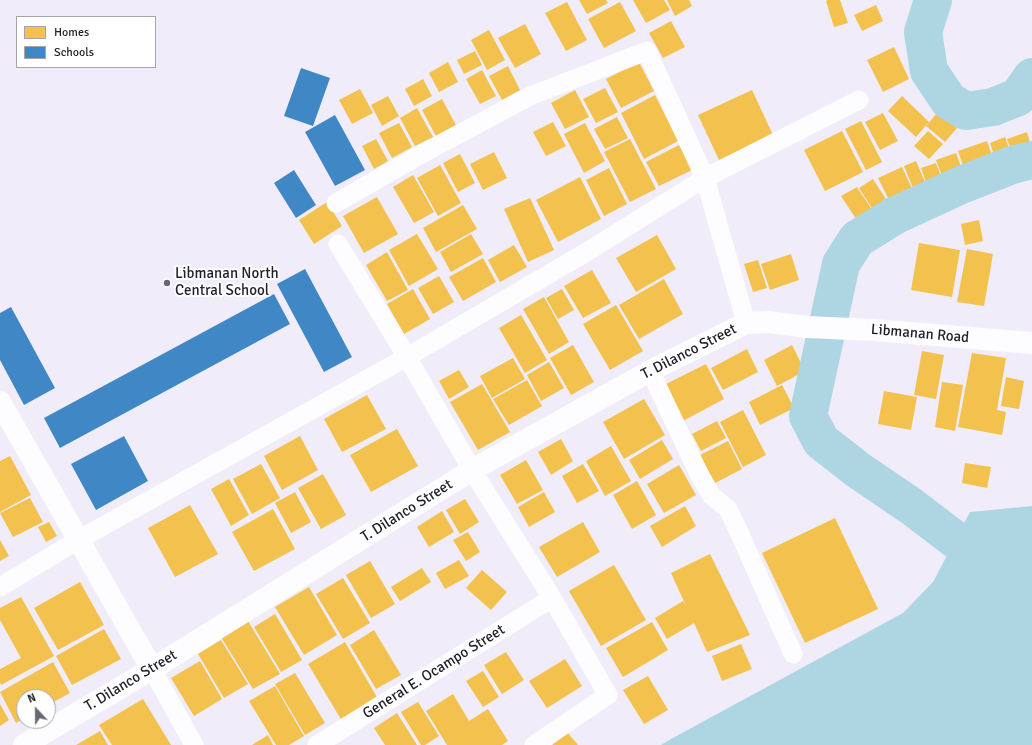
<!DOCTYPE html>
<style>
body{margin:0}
#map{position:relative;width:1032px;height:745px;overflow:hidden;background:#f0ecf9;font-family:Signika,sans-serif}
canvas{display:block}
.legend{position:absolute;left:16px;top:16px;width:140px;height:52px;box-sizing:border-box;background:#fff;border:1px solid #a7a5aa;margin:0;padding:5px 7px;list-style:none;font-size:12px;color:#221f2a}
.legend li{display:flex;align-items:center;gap:8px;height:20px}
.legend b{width:20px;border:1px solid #a7a5aa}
.north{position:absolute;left:16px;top:689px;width:40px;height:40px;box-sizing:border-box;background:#fff;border:1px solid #a7a5aa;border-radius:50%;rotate:338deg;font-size:11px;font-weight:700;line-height:16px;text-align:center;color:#221f2a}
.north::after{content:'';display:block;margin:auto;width:14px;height:18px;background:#6a6772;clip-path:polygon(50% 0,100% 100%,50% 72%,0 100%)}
</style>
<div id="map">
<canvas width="1032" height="745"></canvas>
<ul class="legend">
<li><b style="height:11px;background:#f2c14e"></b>Homes</li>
<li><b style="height:11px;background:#3f88c5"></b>Schools</li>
</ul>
<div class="north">N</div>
</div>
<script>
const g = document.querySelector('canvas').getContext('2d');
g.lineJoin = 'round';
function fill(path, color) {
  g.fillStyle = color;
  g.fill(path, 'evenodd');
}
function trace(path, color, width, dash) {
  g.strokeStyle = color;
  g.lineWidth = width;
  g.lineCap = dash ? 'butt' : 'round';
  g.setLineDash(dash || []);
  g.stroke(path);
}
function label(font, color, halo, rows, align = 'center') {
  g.font = font + ' Signika,sans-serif';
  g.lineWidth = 4;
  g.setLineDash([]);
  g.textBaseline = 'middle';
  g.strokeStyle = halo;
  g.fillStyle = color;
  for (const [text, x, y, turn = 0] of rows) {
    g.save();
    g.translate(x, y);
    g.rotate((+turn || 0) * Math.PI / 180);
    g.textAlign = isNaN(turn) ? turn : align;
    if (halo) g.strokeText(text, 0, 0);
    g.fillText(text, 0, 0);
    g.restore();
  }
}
const water = new Path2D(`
 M1032,506V745H661L671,739L903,613L933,582L970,512Z`);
const homes = new Path2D(`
 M579,0H606L608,3L587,14Z
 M633,0H664L670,10L646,23Z
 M667,0H689L692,6L675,16Z
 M828,0H840L848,23L834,27L826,1Z
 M567,2L587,40L566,51L545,13Z
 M620,2L636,31L604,48L588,19Z
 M876,5L883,21L862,31L854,15Z
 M671,21L685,47L663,58L649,33Z
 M525,24L541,54L515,68L498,38Z
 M489,30L505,60L487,70L471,40Z
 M894,47L909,79L883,92L867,60Z
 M475,51L482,65L464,74L457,60Z
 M448,62L458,82L439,92L429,73Z
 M639,62L654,91L621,108L606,79Z
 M508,66L520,90L502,100L489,76Z
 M482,70L496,96L480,104L466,79Z
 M423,79L432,96L414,106L405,89Z
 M605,88L618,112L596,123L583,99Z
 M360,89L373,113L352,124L339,100Z
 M575,90L589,117L565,129L551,103Z
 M752,90L773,135L719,160L698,115Z
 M655,95L678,141L644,159L621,113Z
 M388,96L399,116L382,126L371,105Z
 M902,96L929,122L916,137L888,111Z
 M442,99L456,125L436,136L422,110Z
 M417,108L433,137L415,146L400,118Z
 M883,113L898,141L880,150L865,122Z
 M937,113L957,128L945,142L926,126Z
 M617,117L628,138L605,149L594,129Z
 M861,121L882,162L866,170L845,129Z
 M553,122L566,146L546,156L533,132Z
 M399,123L412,147L392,158L379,133Z
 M585,123L605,161L584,173L564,134Z
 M842,131L863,172L825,191L804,150Z
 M928,131L943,144L929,159L914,146Z
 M1027,132L1032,149L1013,155L1007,139Z
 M1005,137L1013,159L997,164L990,143Z
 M376,139L388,161L374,169L362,146Z
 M630,139L656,189L630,202L604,152Z
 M987,141L994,161L965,171L958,151Z
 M679,145L692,170L659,186L646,162Z
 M494,152L507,178L483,190L470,164Z
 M956,153L964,175L944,181L936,160Z
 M460,154L475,183L458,192L443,163Z
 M916,161L925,182L913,188L904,166Z
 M936,163L943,182L928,188L921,168Z
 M440,165L461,203L438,216L417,178Z
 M902,167L915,195L892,206L878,178Z
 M609,168L627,204L604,216L586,180Z
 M413,175L434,212L414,223L393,187Z
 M580,177L601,219L558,242L536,200Z
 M873,179L889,204L875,213L859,188Z
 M857,187L876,216L860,225L841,196Z
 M377,197L398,234L364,253L343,216Z
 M530,198L554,250L528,262L504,209Z
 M327,202L342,226L314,244L299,220Z
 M463,205L477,229L436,252L423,228Z
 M979,220L983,241L965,245L961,224Z
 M417,234L438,269L409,286L389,250Z
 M471,234L483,254L451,272L440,252Z
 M657,235L676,269L636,292L616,258Z
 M919,243L960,250L952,297L911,290Z
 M514,245L527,267L500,282L488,260Z
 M967,249L993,254L984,306L957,302Z
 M387,252L408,290L387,301L366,265Z
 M791,254L799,280L770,290L761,264Z
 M483,258L496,282L463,301L449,277Z
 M758,260L767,288L753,292L744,264Z
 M592,270L611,303L583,318L564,286Z
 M439,276L454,302L433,314L418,288Z
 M664,279L683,314L639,339L619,305Z
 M413,289L430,319L404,334L387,304Z
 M562,289L574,310L558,319L546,298Z
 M544,297L569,342L549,354L523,309Z
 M616,305L643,351L610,370L583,324Z
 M521,315L547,360L525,373L499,328Z
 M573,345L594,382L571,395L550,358Z
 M792,345L805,371L777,386L764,360Z
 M747,349L758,372L723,390L711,368Z
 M922,351L944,355L936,399L914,395Z
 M972,353L1006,358L997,410L1006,412L1002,435L958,427Z
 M513,358L525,379L492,398L480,376Z
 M549,362L564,388L541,401L527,375Z
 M706,364L724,399L681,422L662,386Z
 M459,370L469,387L449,399L439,381Z
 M1006,377L1024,381L1019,409L1001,406Z
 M527,380L542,406L509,425L493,399Z
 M942,382L963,385L955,431L935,427Z
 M482,384L510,432L478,450L450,402Z
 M782,385L794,408L760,425L749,402Z
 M884,391L917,397L911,430L878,424Z
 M367,395L386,429L342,452L324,419Z
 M644,399L665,435L624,459L603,422Z
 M743,410L766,455L743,467L720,422Z
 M717,421L726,438L701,451L692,434Z
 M397,429L418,466L371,492L350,455Z
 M300,436L318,470L282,490L264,456Z
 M561,439L573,461L551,475L538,452Z
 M662,440L673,459L640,479L629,460Z
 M728,441L742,469L715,483L700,455Z
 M611,446L631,481L605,496L586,461Z
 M10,456L31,495L0,512V461Z
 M526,460L543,490L517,504L500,475Z
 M965,463L991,467L987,488L962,483Z
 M261,464L280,498L252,514L233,479Z
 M583,464L599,491L577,503L562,476Z
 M679,465L696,495L664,513L647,484Z
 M323,474L346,515L321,529L298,488Z
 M229,479L249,515L231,526L211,489Z
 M637,481L656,515L632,529L613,495Z
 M295,492L311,522L291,533L275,503Z
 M544,492L555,512L529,527L518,507Z
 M30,498L43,522L13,537L0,513Z
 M465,499L479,522L460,534L446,510Z
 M190,505L218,554L175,577L148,528Z
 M685,506L696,526L662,547L650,526Z
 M273,509L295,549L254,571L232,532Z
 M442,511L454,532L429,547L417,527Z
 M835,518L878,609L805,643L762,553Z
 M49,522L57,536L46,542L38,527Z
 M583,522L600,552L557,577L539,547Z
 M468,532L480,552L466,561L453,540Z
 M0,540L9,556L0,561Z
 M710,554L750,635L707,652L694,623L667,639L655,618L683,601L686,606L671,573Z
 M459,560L469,576L445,589L436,573Z
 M370,561L395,604L371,618L346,575Z
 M614,565L646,620L601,646L569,591Z
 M422,568L431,582L400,601L391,587Z
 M482,570L507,592L491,610L466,588Z
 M343,578L370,623L343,639L316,594Z
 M80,582L104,625L58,650L34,608Z
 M309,587L337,635L304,655L275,607Z
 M21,597L54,656L1,685L0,682V669L21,658L0,620V608Z
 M275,614L302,660L281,672L254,627Z
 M248,621L280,674L253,689L221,637Z
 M652,622L668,650L623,677L606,648Z
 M104,629L121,659L72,685L56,656Z
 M374,630L401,675L376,689L350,645Z
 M221,640L248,684L224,698L198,654Z
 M345,642L378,699L342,721L308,664Z
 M741,644L752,669L722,681L712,656Z
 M506,652L524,680L502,694L484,665Z
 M565,659L582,686L547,708L529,681Z
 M200,661L222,699L194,716L171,678Z
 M53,662L70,693L48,705V697H24V718L16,723L0,692Z
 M483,671L499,697L483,707L466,681Z
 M295,673L325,723L305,735L275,684Z
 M648,676L668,710L644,724L623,690Z
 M275,686L304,736L289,745H276L249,701Z
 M453,694L469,721L488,709L508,741L502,745H447L426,711Z
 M143,699L171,745H112L99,725Z
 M418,702L439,736L425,745H421L401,712Z
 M0,704L9,720L0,726Z
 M397,713L417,745H385L374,728Z
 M100,731L108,745H76Z
 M568,733L578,745H552Z
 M268,735L273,745H252Z`);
const schools = new Path2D(`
 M301,68L330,78L313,126L284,116Z
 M335,115L365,170L335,186L305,132Z
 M294,170L316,205L296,218L274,183Z
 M305,269L352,357L324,372L277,284Z
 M274,294L290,324L60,448L44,418Z
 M11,307L55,388L24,405L0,360V313Z
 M124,436L148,481L96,510L71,464Z`);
const river = new Path2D(`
 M933,0L923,32L929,71L949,101L966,111L993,107L1018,97L1032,77
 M1032,160L1012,165L961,185L894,216L857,239L841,264L808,416L821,441L858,470L911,506L1032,598`);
const street = new Path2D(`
 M336,203L418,156L530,96L647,51L705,178L746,323
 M338,244L407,357L472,470L552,598L608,695L534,745
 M650,371L701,478L712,496L728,509L739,532L793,654
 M0,587L78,540L407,357L585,253L705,178L859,100
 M152,669L194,745
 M317,745L552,598`);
const secondary = new Path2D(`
 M0,402L152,669
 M24,745L152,669L472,470L650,371L746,323L768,322L807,327L874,330L1032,343`);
const markers = [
 [167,283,4,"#6a6772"]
];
const poiNames = [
 ["Libmanan North",175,274],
 ["Central School",175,291]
];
const streetNames = [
 ["Libmanan Road",920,334,5],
 ["T. Dilanco Street",689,352,-27],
 ["T. Dilanco Street",407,511,-32],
 ["General E. Ocampo Street",434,672,-32],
 ["T. Dilanco Street",131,681,-31]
];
fill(water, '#aed6e2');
fill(homes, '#f2c14e');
fill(schools, '#3f88c5');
trace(river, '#aed6e2', 38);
trace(street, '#fdfcfe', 19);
trace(secondary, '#fdfcfe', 22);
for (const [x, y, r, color] of markers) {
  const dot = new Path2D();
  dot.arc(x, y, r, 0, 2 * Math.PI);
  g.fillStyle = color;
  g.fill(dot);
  trace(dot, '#fff', 1.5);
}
label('15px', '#221f2a', '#fff', poiNames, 'left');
label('15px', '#221f2a', '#fff', streetNames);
</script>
